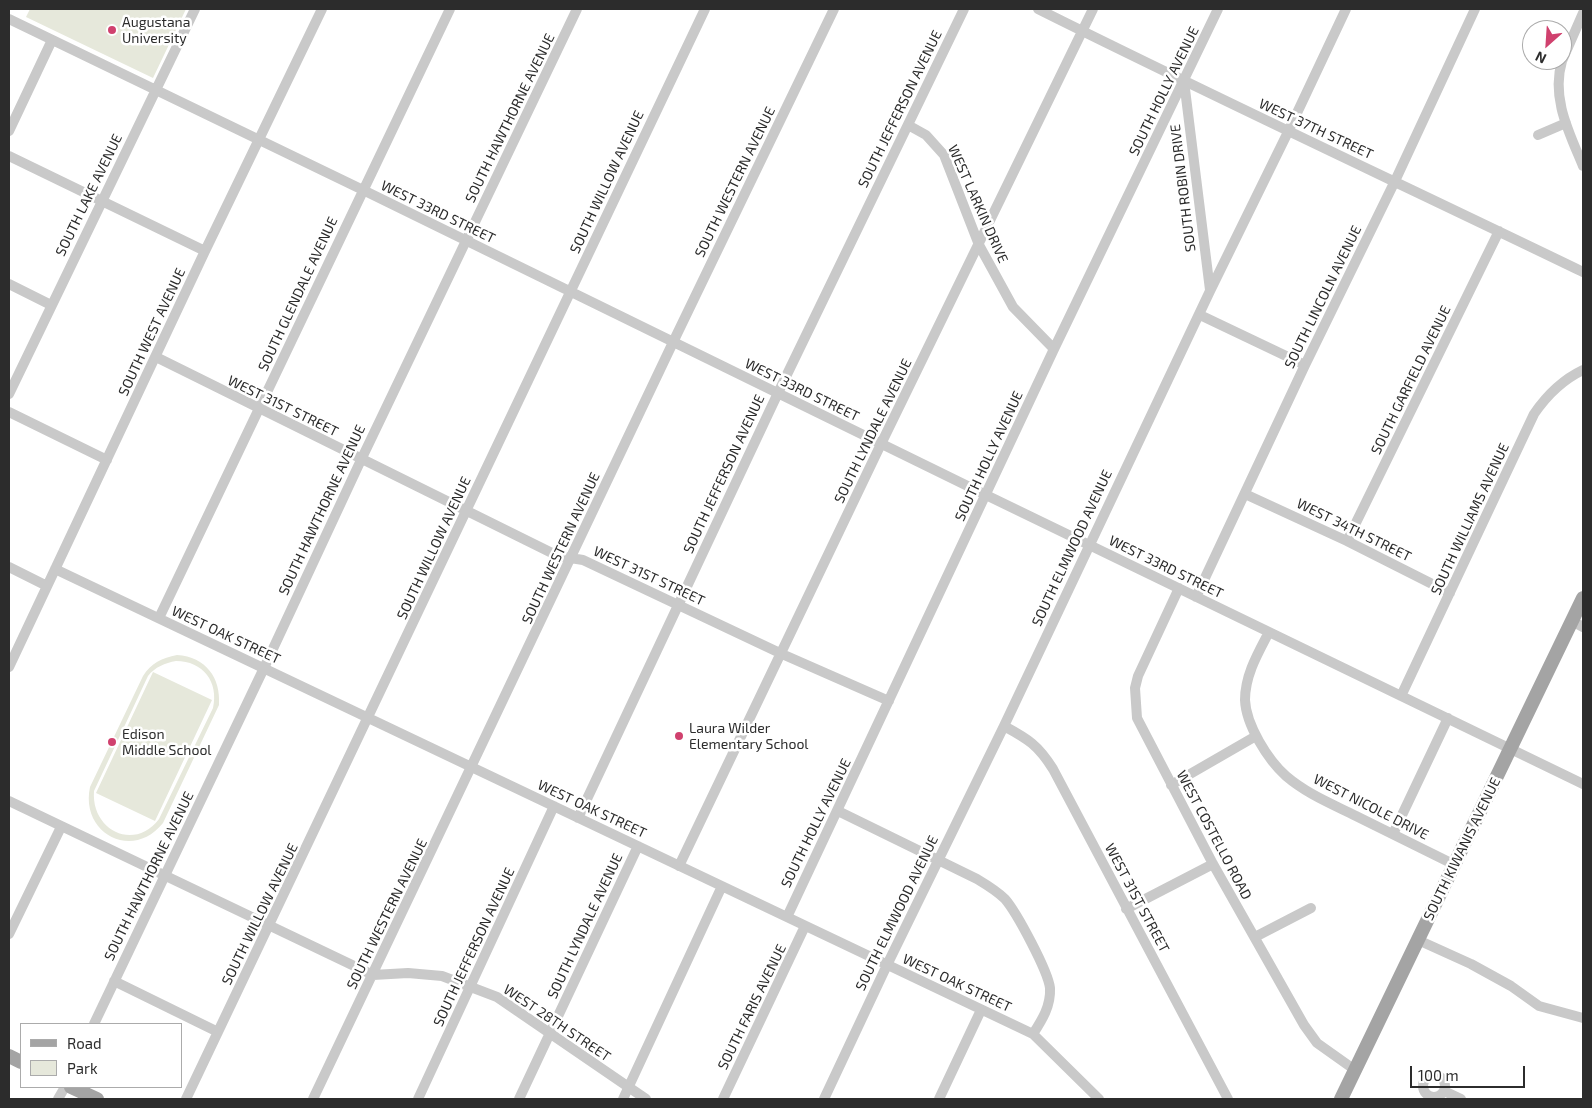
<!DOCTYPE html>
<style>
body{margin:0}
#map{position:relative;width:1592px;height:1108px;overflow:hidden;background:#fff;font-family:"Exo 2",sans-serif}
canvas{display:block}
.frame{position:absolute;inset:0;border:10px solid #2c2c2c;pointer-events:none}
.legend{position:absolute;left:20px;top:1023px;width:162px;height:65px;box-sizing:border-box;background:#fff;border:1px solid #ababab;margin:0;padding:6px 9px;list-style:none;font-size:15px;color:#2c2c2c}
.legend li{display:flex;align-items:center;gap:10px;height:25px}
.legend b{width:25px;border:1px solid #ababab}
.north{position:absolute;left:1522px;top:20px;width:50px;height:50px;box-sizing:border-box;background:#fff;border:1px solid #ababab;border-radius:50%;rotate:206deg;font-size:14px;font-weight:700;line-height:20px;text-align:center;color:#2c2c2c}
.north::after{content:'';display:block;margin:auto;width:18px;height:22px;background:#d0416e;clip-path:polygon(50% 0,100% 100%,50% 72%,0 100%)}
.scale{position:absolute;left:1410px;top:1066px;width:115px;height:22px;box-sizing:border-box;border:2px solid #2c2c2c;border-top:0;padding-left:6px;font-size:15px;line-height:18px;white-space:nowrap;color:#2c2c2c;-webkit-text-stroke:4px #fff;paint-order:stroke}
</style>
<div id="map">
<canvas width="1592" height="1108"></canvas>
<div class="frame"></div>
<ul class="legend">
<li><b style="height:6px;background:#a4a4a4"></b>Road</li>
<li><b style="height:14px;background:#e6e8db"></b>Park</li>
</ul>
<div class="north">N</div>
<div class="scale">100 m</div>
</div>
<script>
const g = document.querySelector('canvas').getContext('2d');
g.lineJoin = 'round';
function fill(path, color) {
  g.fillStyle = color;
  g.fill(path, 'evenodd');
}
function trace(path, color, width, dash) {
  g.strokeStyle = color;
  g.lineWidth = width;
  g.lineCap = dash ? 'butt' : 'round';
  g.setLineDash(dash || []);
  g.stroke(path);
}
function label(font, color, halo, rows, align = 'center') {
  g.font = font + ' "Exo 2",sans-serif';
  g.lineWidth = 5;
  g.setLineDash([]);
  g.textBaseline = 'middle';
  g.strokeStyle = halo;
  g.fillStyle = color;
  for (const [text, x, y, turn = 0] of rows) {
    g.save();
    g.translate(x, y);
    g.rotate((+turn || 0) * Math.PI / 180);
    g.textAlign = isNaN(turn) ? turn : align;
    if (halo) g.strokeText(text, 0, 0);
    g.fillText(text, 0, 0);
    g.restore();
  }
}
const green = new Path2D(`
 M30,9H186L153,78L26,17Z
 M177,655C206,657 221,678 219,705L163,823C133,861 80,834 90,787L143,676C151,663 162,658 177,655ZM176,661C203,661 219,682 213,708L159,819C134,852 91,830 94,791L148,676C155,667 165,663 176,661Z
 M153,672L212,700L155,821L96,793Z`);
const minor = new Path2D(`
 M1038,9C1218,99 1401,184 1583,272
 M1583,13L1562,61C1551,98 1569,132 1583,166
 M9,19L363,190L986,495L1583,784
 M1184,81L1210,290
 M908,125L926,135L944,155L979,245L1013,307L1054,349
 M9,131L52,40
 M1538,135L1566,123
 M9,156L205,251
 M9,284L51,305
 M1200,315L1305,365
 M156,357L558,556L583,560L782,654L889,701
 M9,394L195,9
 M9,412L107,460
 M1245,494L1347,541L1450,593
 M1347,541L1499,231
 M9,567L47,586
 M55,569L1033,1034L1099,1099
 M1179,588L1138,676L1135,688L1137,718L1213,864L1304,1025L1317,1043L1355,1070
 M1196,597L1305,365L1395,181L1475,9
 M159,618L450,9
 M1572,621L1583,627
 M1269,632C1258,653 1245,675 1245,700C1246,725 1268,760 1286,776C1307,794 1332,804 1356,816C1389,832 1422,849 1455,865
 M9,667L205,251L322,9
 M1401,696L1534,414C1547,395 1562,380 1583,370
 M1004,726C1028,739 1038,745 1053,769L1228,1099
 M1171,785L1256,736
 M9,801L373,975L408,973L442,976L497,997L646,1099
 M838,811L977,879C987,885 997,891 1005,899C1017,913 1048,971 1050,988C1051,1006 1042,1020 1033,1034
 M578,818L778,393L964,9
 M1393,834L1448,718
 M679,866L881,444L1093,9
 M1126,909L1213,864
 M787,917L1054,349L1218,9
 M9,934L61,827
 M1255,937L1311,908
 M1418,940L1471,964L1511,986L1539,1006L1583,1018
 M114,981L218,1032
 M94,1024L264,668L361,460L577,9
 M1423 1086a11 11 0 1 1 22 0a11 11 0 1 1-22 0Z
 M1444,1091L1461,1099
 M58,1099L65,1087
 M186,1099L705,9
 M313,1099L677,334L834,9
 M418,1099L554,806
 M519,1099L638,846
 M623,1099L722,886
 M723,1099L805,926
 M824,1099L887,965L1004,726L1210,291L1288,132L1346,9
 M939,1099L981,1010`);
const major = new Path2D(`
 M9,1056L21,1062
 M71,1087L97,1099
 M1341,1099L1583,598`);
const markers = [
 [112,30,5,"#d0416e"],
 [679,736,5,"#d0416e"],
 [112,742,5,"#d0416e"]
];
const poiNames = [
 ["Augustana",122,22],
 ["University",122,38],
 ["Laura Wilder",689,728],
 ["Elementary School",689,744],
 ["Edison",122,734],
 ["Middle School",122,750]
];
const streetNames = [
 ["SOUTH HOLLY AVENUE",1164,91,-64],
 ["SOUTH JEFFERSON AVENUE",900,109,-64],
 ["SOUTH HAWTHORNE AVENUE",510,118,-64],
 ["WEST 37TH STREET",1316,129,25],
 ["SOUTH WILLOW AVENUE",607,182,-65],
 ["SOUTH WESTERN AVENUE",735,182,-64],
 ["SOUTH ROBIN DRIVE",1183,188,-97],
 ["SOUTH LAKE AVENUE",89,195,-64],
 ["WEST LARKIN DRIVE",978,204,66],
 ["WEST 33RD STREET",438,212,26],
 ["SOUTH GLENDALE AVENUE",298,294,-65],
 ["SOUTH LINCOLN AVENUE",1323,297,-64],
 ["SOUTH WEST AVENUE",152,332,-65],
 ["SOUTH GARFIELD AVENUE",1411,380,-64],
 ["WEST 33RD STREET",802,390,26],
 ["WEST 31ST STREET",283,406,26],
 ["SOUTH LYNDALE AVENUE",873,431,-64],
 ["SOUTH HOLLY AVENUE",989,456,-65],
 ["SOUTH JEFFERSON AVENUE",724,474,-65],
 ["SOUTH HAWTHORNE AVENUE",322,510,-65],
 ["SOUTH WILLIAMS AVENUE",1470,519,-65],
 ["WEST 34TH STREET",1354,530,26],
 ["SOUTH WILLOW AVENUE",434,548,-65],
 ["SOUTH WESTERN AVENUE",561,548,-65],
 ["SOUTH ELMWOOD AVENUE",1072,548,-65],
 ["WEST 33RD STREET",1166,567,26],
 ["WEST 31ST STREET",649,576,25],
 ["WEST OAK STREET",226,635,25],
 ["WEST NICOLE DRIVE",1371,807,27],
 ["WEST OAK STREET",592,809,25],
 ["SOUTH HOLLY AVENUE",816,823,-64],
 ["WEST COSTELLO ROAD",1214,835,62],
 ["SOUTH KIWANIS AVENUE",1462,849,-64],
 ["SOUTH HAWTHORNE AVENUE",149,876,-64],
 ["WEST 31ST STREET",1137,898,62],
 ["SOUTH ELMWOOD AVENUE",897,913,-64],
 ["SOUTH WILLOW AVENUE",260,914,-64],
 ["SOUTH WESTERN AVENUE",387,914,-64],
 ["SOUTH LYNDALE AVENUE",585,926,-65],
 ["SOUTH JEFFERSON AVENUE",474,947,-65],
 ["WEST OAK STREET",957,983,25],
 ["SOUTH FARIS AVENUE",752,1007,-64],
 ["WEST 28TH STREET",557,1023,34]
];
fill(green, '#e6e8db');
trace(minor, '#c9c9c9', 10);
trace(major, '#a4a4a4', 14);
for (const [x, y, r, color] of markers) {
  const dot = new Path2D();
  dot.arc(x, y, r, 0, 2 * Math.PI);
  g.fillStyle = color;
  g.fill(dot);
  trace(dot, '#fff', 2);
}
label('14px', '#2c2c2c', '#fff', poiNames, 'left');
label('14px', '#2c2c2c', '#fff', streetNames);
</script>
